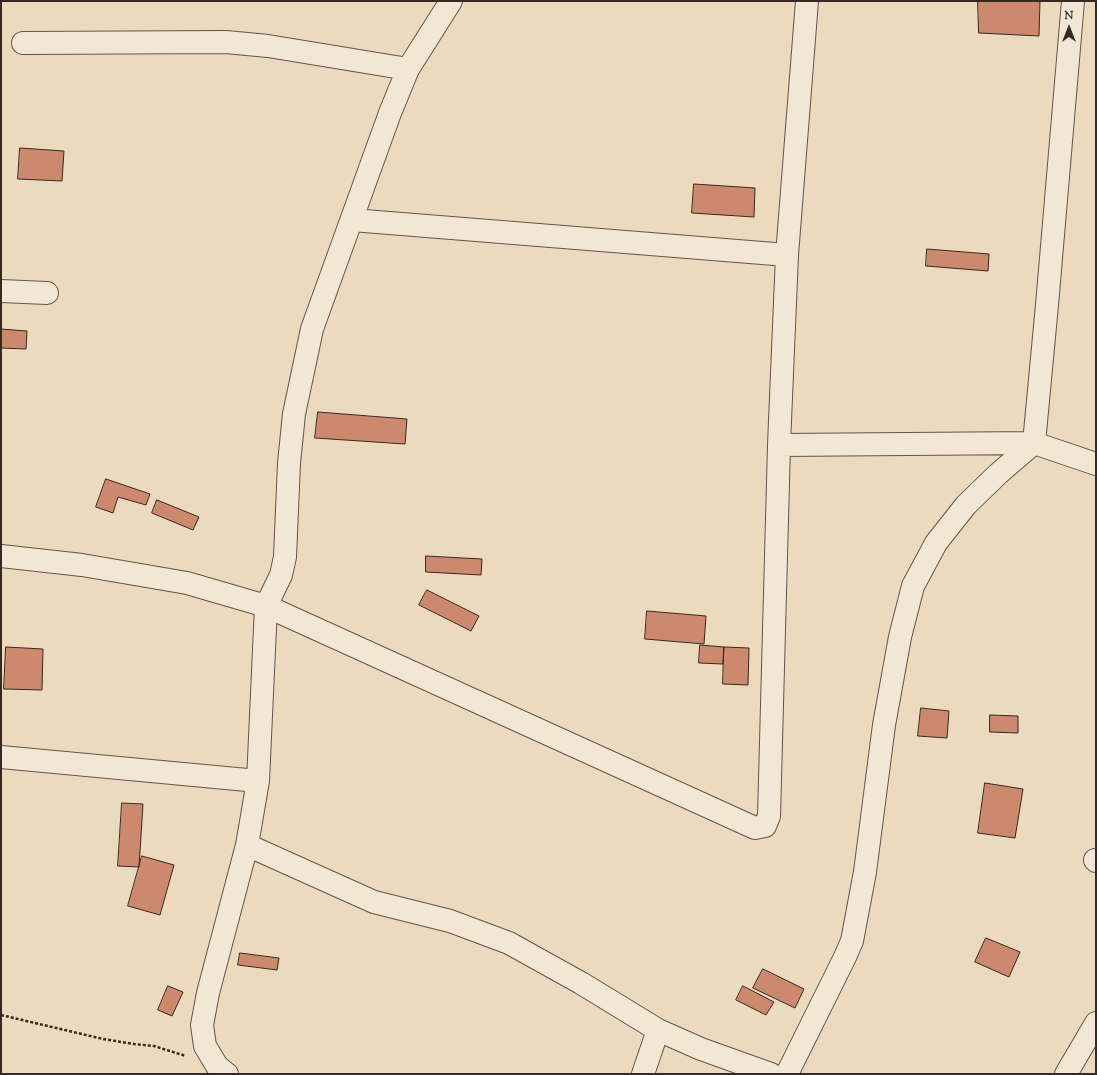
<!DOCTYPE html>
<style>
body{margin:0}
#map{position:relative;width:1097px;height:1075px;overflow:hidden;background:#ebdabe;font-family:"Sorts Mill Goudy",serif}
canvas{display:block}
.frame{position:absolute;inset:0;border:2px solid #372822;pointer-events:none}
.north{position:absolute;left:1049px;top:8px;width:40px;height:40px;-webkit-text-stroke:3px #f2e7d5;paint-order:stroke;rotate:0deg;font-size:11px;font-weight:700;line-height:16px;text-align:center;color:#372822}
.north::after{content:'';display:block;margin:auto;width:14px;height:18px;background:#372822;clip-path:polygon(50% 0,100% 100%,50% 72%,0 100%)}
</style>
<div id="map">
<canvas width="1097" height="1075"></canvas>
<div class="frame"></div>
<div class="north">N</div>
</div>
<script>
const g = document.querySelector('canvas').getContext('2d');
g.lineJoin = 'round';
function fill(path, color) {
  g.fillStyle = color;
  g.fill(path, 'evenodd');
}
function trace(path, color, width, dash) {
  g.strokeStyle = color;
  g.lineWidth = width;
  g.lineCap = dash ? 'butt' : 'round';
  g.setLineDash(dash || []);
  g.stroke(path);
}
const building = new Path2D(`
 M978,1H1040L1039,36L979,33Z
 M20,148L64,151L62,181L18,179Z
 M694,184L755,188L754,217L692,213Z
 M927,249L989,254L988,271L926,266Z
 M1,329L27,331L26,349L1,348Z
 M318,412L407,419L405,444L315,438Z
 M106,479L150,494L146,505L118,497L113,513L96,507Z
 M157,500L199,517L193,530L152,513Z
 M426,556L482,559L481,575L426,572Z
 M427,590L479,616L471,631L419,605Z
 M647,611L706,616L704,644L645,639Z
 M700,645L724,647L723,664L699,663Z
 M6,647L43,649L42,690L4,689Z
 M724,647L749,648L748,685L723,684Z
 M921,708L949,711L947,738L918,736Z
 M990,715L1018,716V733L990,732Z
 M985,783L1023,789L1015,838L978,833Z
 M122,803L143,804L139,867L118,866Z
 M142,856L174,865L160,915L128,906Z
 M986,938L1020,952L1009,977L975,962Z
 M240,953L279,958L277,970L238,965Z
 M763,969L804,989L795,1008L753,988Z
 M168,986L183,992L172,1016L158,1010Z
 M743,986L774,1002L766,1015L736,1000Z`);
const path = new Path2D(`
 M1,1015L103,1039L134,1044L154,1046L186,1056`);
const minor = new Path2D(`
 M23,43L226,42L268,46L408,69
 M352,220L787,255
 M1,291L47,293
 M779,445L1034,443L1096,464
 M1,556L82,565L187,583L266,606L755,828L765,826L769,816L779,445L787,255L807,1
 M1,757L258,781
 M247,845L374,902L450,921L509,943L581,983L658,1030L701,1049L771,1074
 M1095,860L1096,861
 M227,1074L217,1066L205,1046L202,1025L208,993L247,845L258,781L266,606L281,575L285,557L289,463L294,414L312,329L390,113L408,69L451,1
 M643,1074L658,1030
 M787,1074L845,957L852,941L865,872L884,725L900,637L913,586L936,543L966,505L998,474L1034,443L1047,305L1073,1
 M1066,1074L1096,1023`);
fill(building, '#cc896d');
trace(building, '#372822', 1);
trace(minor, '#645449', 24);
trace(path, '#372822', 2.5, [3, 2]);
trace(minor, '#f2e7d5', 22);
</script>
